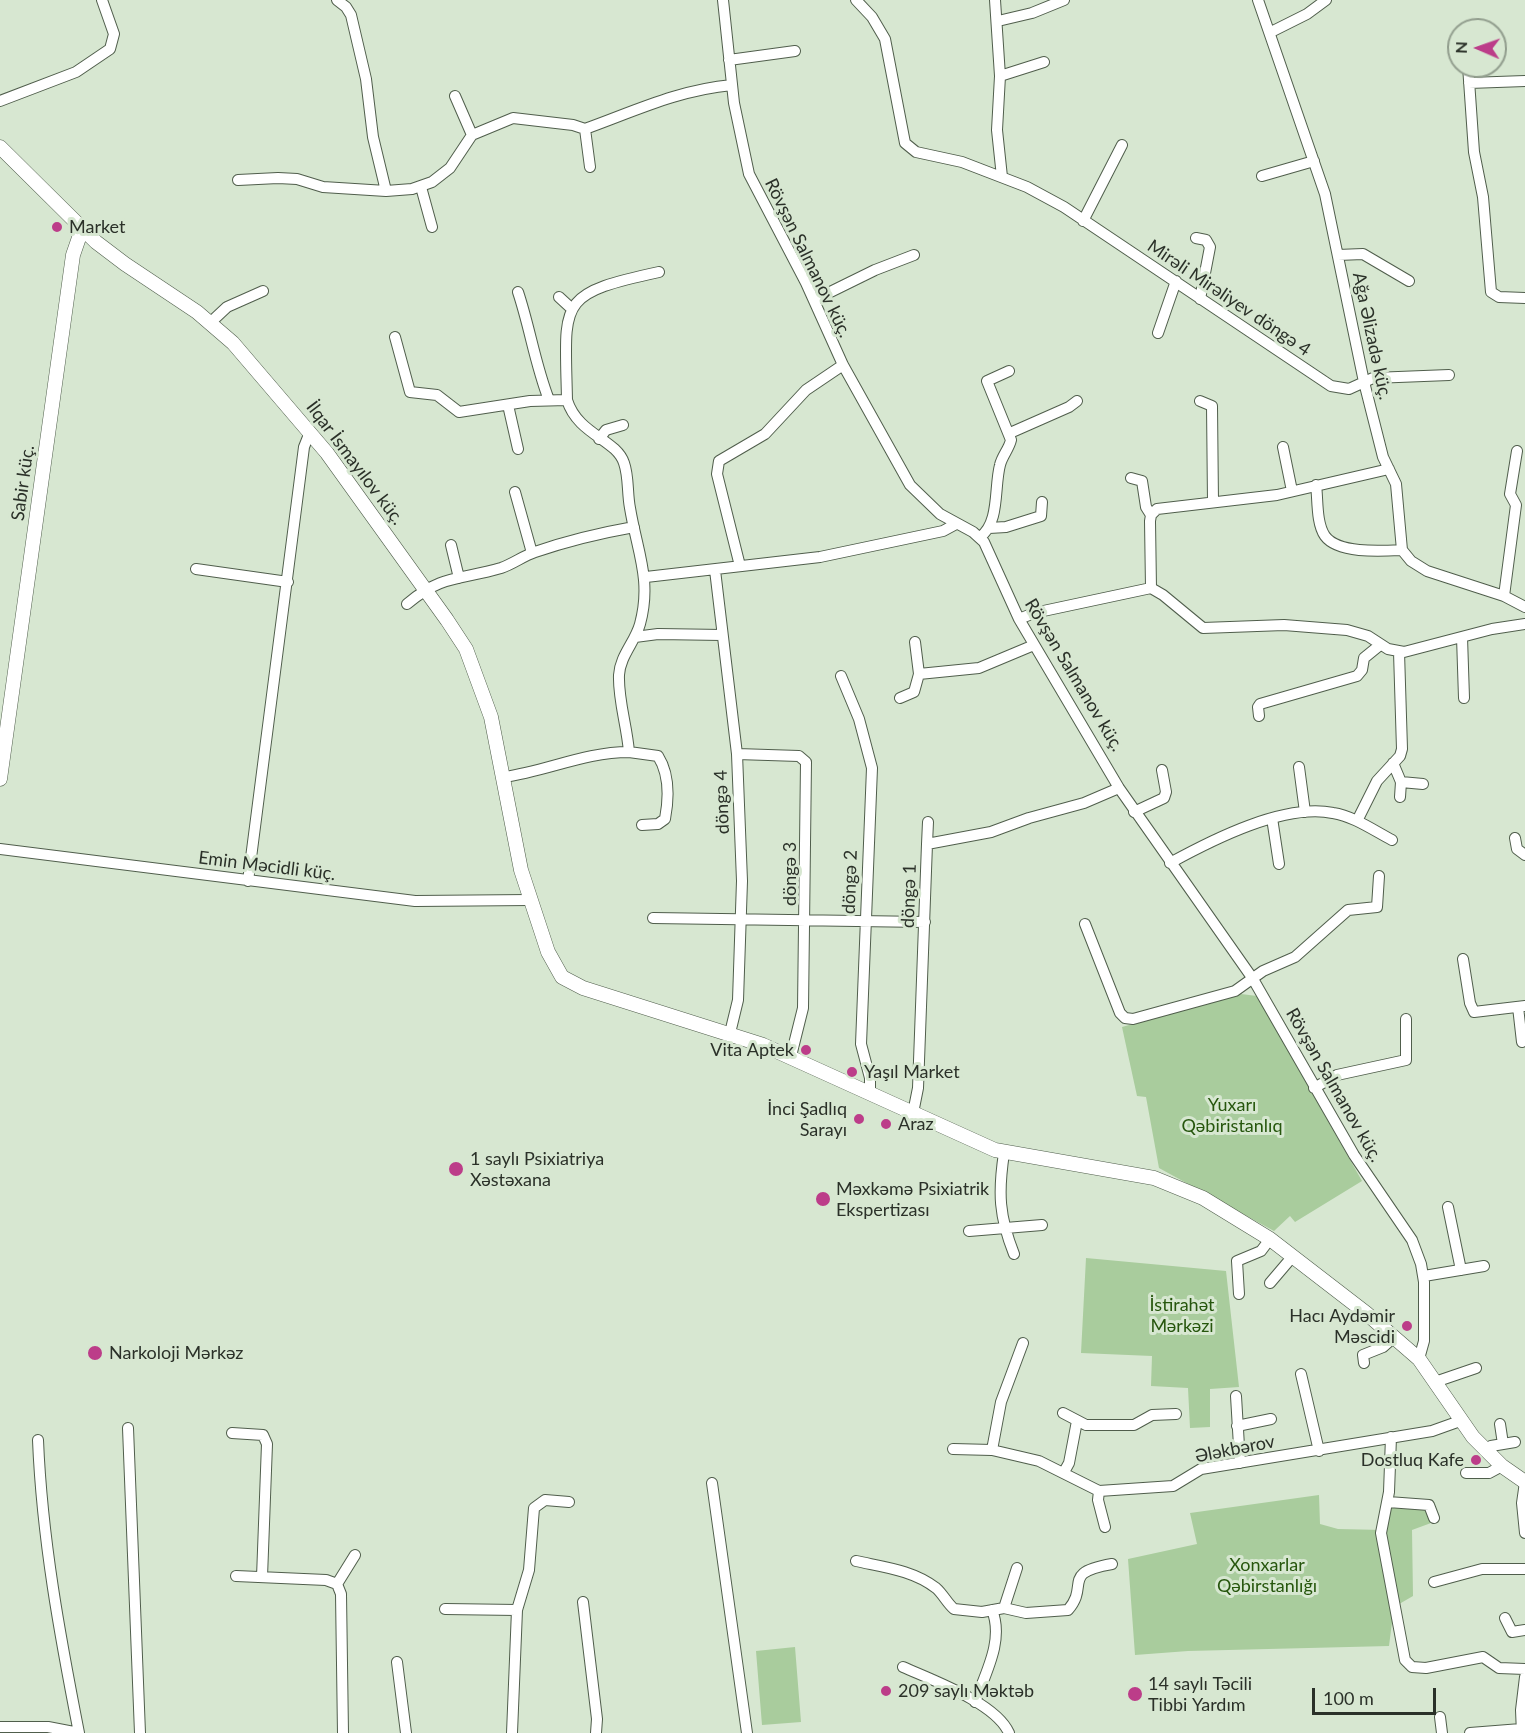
<!DOCTYPE html>
<meta charset="utf-8">
<style>
body{margin:0}
#map{position:relative;width:1525px;height:1733px;overflow:hidden;background:#d7e7d1;font-family:Lato,sans-serif}
canvas{display:block}
.north{position:absolute;left:1447px;top:18px;width:60px;height:60px;box-sizing:border-box;background:#d7e7d1;border:2px solid #929e8e;border-radius:50%;rotate:272deg;font-size:16px;font-weight:700;line-height:24px;text-align:center;color:#2b3129}
.north::after{content:'';display:block;margin:auto;width:21px;height:27px;background:#bc3d89;clip-path:polygon(50% 0,100% 100%,50% 72%,0 100%)}
.scale{position:absolute;left:1312px;top:1688px;width:124px;height:27px;box-sizing:border-box;border:3px solid #2b3129;border-top:0;padding-left:8px;font-size:18px;line-height:21px;white-space:nowrap;color:#2b3129;-webkit-text-stroke:4px #d7e7d1;paint-order:stroke}
</style>
<div id="map">
<canvas width="1525" height="1733"></canvas>
<div class="north">N</div>
<div class="scale">100 m</div>
</div>
<script>
const g = document.querySelector('canvas').getContext('2d');
g.lineJoin = 'round';
function fill(path, color) {
  g.fillStyle = color;
  g.fill(path, 'evenodd');
}
function trace(path, color, width, dash) {
  g.strokeStyle = color;
  g.lineWidth = width;
  g.lineCap = dash ? 'butt' : 'round';
  g.setLineDash(dash || []);
  g.stroke(path);
}
function label(font, color, halo, rows, align = 'center') {
  g.font = font + ' Lato,sans-serif';
  g.lineWidth = 6;
  g.setLineDash([]);
  g.textBaseline = 'middle';
  g.strokeStyle = halo;
  g.fillStyle = color;
  for (const [text, x, y, turn = 0] of rows) {
    g.save();
    g.translate(x, y);
    g.rotate((+turn || 0) * Math.PI / 180);
    g.textAlign = isNaN(turn) ? turn : align;
    if (halo) g.strokeText(text, 0, 0);
    g.fillText(text, 0, 0);
    g.restore();
  }
}
const green = new Path2D(`
 M1241,994L1257,996L1362,1181L1295,1222L1290,1216L1274,1231L1159,1168L1146,1097L1137,1096L1122,1027Z
 M1086,1258L1226,1271L1239,1387L1210,1389V1427L1190,1428L1188,1388L1151,1386L1152,1356L1081,1353Z
 M1319,1495L1320,1524L1338,1529L1383,1530L1392,1504L1429,1507L1431,1523L1412,1530L1413,1596L1394,1607L1389,1646L1188,1651L1135,1655L1128,1559L1197,1544L1190,1513Z
 M795,1647L801,1722L762,1725L756,1651Z`);
const street = new Path2D(`
 M337,0L346,7L351,15L366,79L373,137L386,191
 M723,0L734,103L749,174L806,283L843,365L910,485L940,514L973,532L984,542L1019,619L1119,788L1253,979L1354,1155L1412,1240L1421,1264L1424,1282V1341L1419,1359
 M856,0L872,17L885,39L905,143L916,152L962,162L1027,187L1064,207L1331,386L1349,389L1373,378L1449,375
 M995,0L1000,76L997,130L1002,177
 M1258,0L1325,194L1364,382L1383,457L1396,484L1402,550L1411,561L1427,571L1504,596L1525,607
 M998,21L1032,13L1064,0
 M1271,32L1307,14L1326,0
 M729,60L795,51
 M1468,66L1474,152L1483,197L1491,292L1499,297L1525,298
 M1000,76L1044,62
 M1469,83L1525,81
 M455,96L472,135
 M0,101L76,72L110,49L114,34L102,0
 M585,129L590,167
 M1262,176L1314,161
 M238,180L278,178L297,179L323,187L386,191L412,189L432,182L450,168L472,135L513,118L573,125L585,129C635,111 678,90 732,85
 M421,187L432,227
 M1083,221L1122,145
 M1196,238L1206,240L1210,247L1200,299
 M1338,255L1363,254L1409,281
 M518,292C530,328 535,364 549,400
 M559,297L572,309
 M814,300L875,270L914,255
 M211,322L227,307L263,291
 M1158,333L1176,281
 M395,337L410,392L437,395L459,412L530,401L567,400
 M1200,401L1212,406L1213,502
 M508,405L518,449
 M1010,433L1069,407L1077,401
 M599,439L606,430L623,425
 M1283,447L1292,491
 M1131,478L1142,481L1146,507L1151,515
 M1316,485C1318,499 1316,523 1325,536C1338,554 1382,551 1402,550
 M515,492L532,553
 M989,528L1006,527L1041,516L1042,502
 M980,537C1000,523 994,487 1000,465C1002,456 1009,449 1011,440L987,381L1009,371
 M451,545L459,578
 M740,566L717,474L719,461L765,434L806,390L843,365
 M196,569L288,582
 M715,570L737,754L742,881L738,1000L730,1033
 M646,577L820,557L943,531L956,524
 M1151,588L1150,521L1151,515L1157,509L1277,495L1389,469
 M1504,596L1516,505L1510,494L1517,451
 M407,604C442,574 461,580 501,568C513,564 523,556 535,552C567,541 600,533 634,527
 M1019,619L1034,613L1151,588L1163,595L1203,628L1284,625L1347,630L1368,636L1388,649L1404,652L1492,629L1525,624
 M635,637L658,634L722,635
 M1462,637L1464,698
 M915,642L919,674
 M841,676L859,719L872,768L861,1044L870,1078V1093
 M900,698L914,692L919,674L979,668L1034,645
 M1259,716L1258,707L1260,704L1357,676L1362,670L1364,658L1380,645
 M629,752L658,756C670,775 669,798 665,819L658,824L642,825
 M737,754L799,756L806,762L803,1008L791,1056
 M1393,763L1401,782L1423,784
 M1299,767L1305,812
 M504,777C547,771 585,752 629,752C627,726 618,700 619,675C620,656 635,642 640,624C652,580 637,551 630,508C627,493 629,477 624,463C616,439 578,435 567,400C565,301 556,294 659,272
 M1400,797L1401,782
 M1134,812L1164,798L1166,792L1162,770
 M1272,818L1279,864
 M1357,821L1377,781L1400,756L1402,749L1399,652
 M1515,838L1517,849L1525,855
 M927,844L928,822
 M0,849L415,901L530,900
 M1170,863C1212,840 1284,803 1333,813C1353,816 1373,830 1392,840
 M248,881L304,447L310,432
 M653,918L925,922
 M1085,924L1120,1013L1125,1018L1133,1019L1235,991L1263,971L1295,957L1348,910L1377,907L1379,876
 M1463,959L1470,1003L1474,1012L1525,1006
 M1518,1007L1522,1042
 M1314,1088L1337,1075L1406,1060V1019
 M913,1113L918,1088L927,844L991,832L1029,818L1084,803L1119,788
 M1004,1153C998,1193 999,1216 1014,1254
 M1448,1207L1461,1270
 M969,1231L1042,1225
 M1424,1276L1484,1266
 M1270,1283L1293,1256
 M1239,1294L1237,1261L1261,1251L1270,1239
 M1364,1363L1363,1355L1383,1347L1393,1338
 M1301,1374L1319,1451
 M1435,1382L1476,1368
 M1236,1396L1240,1463
 M1063,1413L1086,1425H1134L1152,1415L1176,1414
 M1500,1424L1503,1444
 M1237,1426L1271,1419
 M128,1428L140,1733
 M232,1433L263,1435L267,1444L262,1577
 M1391,1437L1389,1492L1381,1533L1405,1660L1412,1667L1426,1668L1483,1657L1499,1668L1525,1669
 M38,1440C42,1539 60,1636 79,1733
 M953,1449L992,1450L1039,1461L1099,1491L1173,1486L1201,1469L1432,1431L1460,1421
 M992,1450L1001,1402L1023,1343
 M1486,1450L1491,1446L1515,1442
 M1064,1472L1069,1463L1077,1421
 M1466,1473H1489L1502,1466
 M1525,1482L1522,1503L1525,1533
 M712,1483L747,1733
 M1099,1491L1098,1500L1105,1527
 M1388,1502L1429,1505L1434,1518
 M856,1561C883,1567 913,1570 936,1588C943,1594 947,1603 954,1609L982,1612L1004,1608L1026,1613L1068,1610C1090,1585 1060,1573 1112,1564
 M236,1576L326,1580L337,1584L341,1594L343,1733
 M1434,1582L1482,1569H1525
 M337,1584L355,1555
 M583,1602L597,1719L596,1733
 M1004,1608L1017,1568
 M445,1609L517,1610
 M1505,1618L1512,1632L1525,1630
 M397,1662L406,1733
 M903,1667C932,1680 996,1703 1009,1733
 M975,1702C986,1672 1004,1640 992,1610
 M1440,1717L1442,1733
 M0,1727H48L79,1733
 M512,1733L517,1610L529,1570L534,1508L545,1500L569,1502
 M1470,1733L1521,1729
 M1522,1733L1521,1710L1525,1677`);
const secondary = new Path2D(`
 M0,147L96,242L125,264L197,312L233,343L327,453L447,620L466,649L491,717L521,870L548,952L562,977L583,988L763,1045L995,1150L1154,1178L1203,1198L1270,1239L1366,1313L1419,1359L1473,1437L1502,1466L1525,1482
 M0,779L73,255L82,229`);
const markers = [
 [57,227,6,"#bc3d89"],
 [806,1050,6,"#bc3d89"],
 [852,1072,6,"#bc3d89"],
 [859,1119,6,"#bc3d89"],
 [886,1124,6,"#bc3d89"],
 [456,1169,8,"#bc3d89"],
 [823,1199,8,"#bc3d89"],
 [1407,1326,6,"#bc3d89"],
 [95,1353,8,"#bc3d89"],
 [1476,1460,6,"#bc3d89"],
 [886,1691,6,"#bc3d89"],
 [1135,1694,8,"#bc3d89"]
];
const poiNames = [
 ["Market",69,227],
 ["Vita Aptek",794,1050,"right"],
 ["Yaşıl Market",864,1072],
 ["İnci Şadlıq",847,1109,"right"],
 ["Sarayı",847,1130,"right"],
 ["Araz",898,1124],
 ["1 saylı Psixiatriya",470,1159],
 ["Xəstəxana",470,1180],
 ["Məxkəmə Psixiatrik",836,1189],
 ["Ekspertizası",836,1210],
 ["Hacı Aydəmir",1395,1316,"right"],
 ["Məscidi",1395,1337,"right"],
 ["Narkoloji Mərkəz",109,1353],
 ["Dostluq Kafe",1464,1460,"right"],
 ["14 saylı Təcili",1148,1684],
 ["Tibbi Yardım",1148,1705],
 ["209 saylı Məktəb",898,1691]
];
const streetNames = [
 ["Rövşən Salmanov küç.",808,258,64],
 ["Mirəli Mirəliyev döngə 4",1229,298,34],
 ["Ağa Əlizadə küç.",1372,336,78],
 ["İlqar İsmayılov küç.",355,463,53],
 ["Sabir küç.",23,483,-82],
 ["Rövşən Salmanov küç.",1074,675,59],
 ["döngə 4",722,802,-92],
 ["Emin Məcidli küç.",267,866,7],
 ["döngə 3",790,874,-90],
 ["döngə 2",850,882,-88],
 ["döngə 1",909,896,-88],
 ["Rövşən Salmanov küç.",1334,1085,60],
 ["Ələkbərov",1235,1449,-11]
];
const parkNames = [
 ["Yuxarı",1232,1105],
 ["Qəbiristanlıq",1232,1126],
 ["İstirahət",1182,1305],
 ["Mərkəzi",1182,1326],
 ["Xonxarlar",1267,1565],
 ["Qəbirstanlığı",1267,1586]
];
fill(green, '#a9cc9d');
trace(street, '#505e4c', 12);
trace(secondary, '#505e4c', 15);
trace(street, '#fff', 10);
trace(secondary, '#fff', 14);
for (const [x, y, r, color] of markers) {
  const dot = new Path2D();
  dot.arc(x, y, r, 0, 2 * Math.PI);
  g.fillStyle = color;
  g.fill(dot);
  trace(dot, '#d7e7d1', 2);
}
label('18px', '#2b3129', '#d7e7d1', poiNames, 'left');
label('18px', '#2b3129', '#d7e7d1', streetNames);
label('18px', '#26560d', '#d7e7d1', parkNames);
</script>
